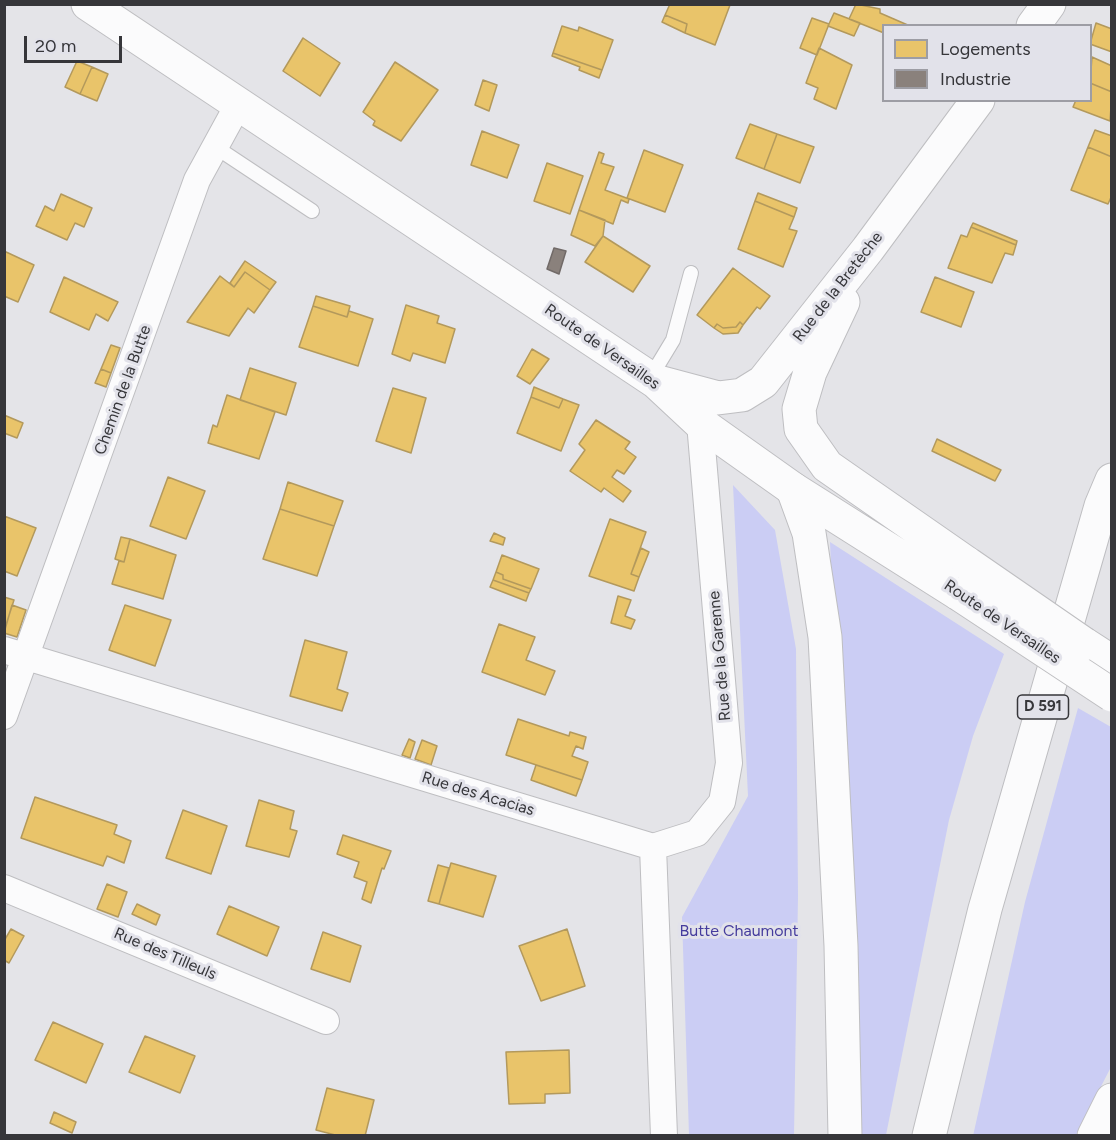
<!DOCTYPE html>
<meta charset="utf-8">
<style>
body{margin:0}
#map{position:relative;width:1116px;height:1140px;overflow:hidden;background:#e4e4e8;font-family:Figtree,sans-serif}
canvas{display:block}
.frame{position:absolute;inset:0;border:6px solid #36363a;pointer-events:none}
.legend{position:absolute;left:882px;top:24px;width:210px;height:78px;box-sizing:border-box;background:#e2e2ea;border:2px solid #9d9da4;margin:0;padding:8px 10px;list-style:none;font-size:18px;color:#36363a}
.legend li{display:flex;align-items:center;gap:12px;height:30px}
.legend b{width:30px;border:2px solid #9d9da4}
.scale{position:absolute;left:24px;top:36px;width:98px;height:27px;box-sizing:border-box;border:3px solid #36363a;border-top:0;padding-left:8px;font-size:18px;line-height:21px;white-space:nowrap;color:#36363a;-webkit-text-stroke:4px #e2e2ea;paint-order:stroke}
</style>
<div id="map">
<canvas width="1116" height="1140"></canvas>
<div class="frame"></div>
<ul class="legend">
<li><b style="height:16px;background:#e9c46a"></b>Logements</li>
<li><b style="height:16px;background:#8a817c"></b>Industrie</li>
</ul>
<div class="scale">20 m</div>
</div>
<script>
const g = document.querySelector('canvas').getContext('2d');
g.lineJoin = 'round';
function fill(path, color) {
  g.fillStyle = color;
  g.fill(path, 'evenodd');
}
function trace(path, color, width, dash) {
  g.strokeStyle = color;
  g.lineWidth = width;
  g.lineCap = dash ? 'butt' : 'round';
  g.setLineDash(dash || []);
  g.stroke(path);
}
function label(font, color, halo, rows, align = 'center') {
  g.font = font + ' Figtree,sans-serif';
  g.lineWidth = 6;
  g.setLineDash([]);
  g.textBaseline = 'middle';
  g.strokeStyle = halo;
  g.fillStyle = color;
  for (const [text, x, y, turn = 0] of rows) {
    g.save();
    g.translate(x, y);
    g.rotate((+turn || 0) * Math.PI / 180);
    g.textAlign = isNaN(turn) ? turn : align;
    if (halo) g.strokeText(text, 0, 0);
    g.fillText(text, 0, 0);
    g.restore();
  }
}
const green = new Path2D(`
 M733,485L775,530L796,649L798,896L794,1135H689L682,917L748,796Z
 M830,542L1004,654L973,736L949,820L886,1135H856Z
 M1078,708L1111,727V1067L1076,1135L973,1136L1025,902Z`);
const homes = new Path2D(`
 M670,4H728L730,5L715,45L685,33L687,24L665,15Z
 M856,4L880,9V13L910,26H884V33L849,19Z
 M834,13L860,23L854,36L828,26Z
 M665,15L687,24L685,33L662,22Z
 M812,18L829,24L817,55L800,48Z
 M1096,23L1112,29V52L1090,44Z
 M562,26L578,31L579,27L613,40L602,70L553,53Z
 M303,38L340,63L320,96L283,71Z
 M819,48L852,65L836,109L814,99L818,88L806,83Z
 M553,53L602,70L599,78L579,70L580,67L552,56Z
 M1092,57L1112,66V92L1090,83Z
 M77,61L92,67L80,94L65,87Z
 M395,62L438,90L401,141L373,125L375,121L363,112Z
 M92,67L108,74L97,101L80,94Z
 M483,80L497,85L489,111L475,105Z
 M1090,83L1112,92L1110,121L1073,107L1076,100H1090Z
 M750,124L777,134L764,169L736,158Z
 M1095,130L1112,136V157L1088,147Z
 M482,131L519,145L507,178L471,165Z
 M777,134L814,147L800,183L764,169Z
 M1088,147L1112,157V195L1108,204L1071,190Z
 M644,150L683,165L665,212L627,198Z
 M599,152L604,154L601,163L614,167L605,190L629,199L628,203L621,200L613,224L579,210Z
 M547,163L583,176L570,214L534,201Z
 M758,193L797,208L794,217L755,201Z
 M61,194L92,208L84,227L75,223L67,240L36,226L45,206L54,211Z
 M755,201L794,217L789,229L797,231L783,267L738,249Z
 M579,210L605,220L603,236L595,246L571,235Z
 M973,223L1017,241L1016,245L971,227Z
 M971,227L1016,245L1013,255L1005,253L992,283L948,268L961,235L967,237Z
 M603,236L650,266L633,292L585,262Z
 M4,251L34,265L18,302L4,296Z
 M245,261L276,282L270,290L245,272L234,287L230,283Z
 M733,268L770,296L760,309L757,307L743,325L740,322L736,327L723,328L717,324L714,328L697,315Z
 M245,272L270,290L254,313L248,308L229,336L187,322L220,276L234,287Z
 M64,277L118,302L108,321L96,314L89,330L50,312Z
 M935,277L974,292L961,327L921,312Z
 M316,296L350,306L347,317L313,306Z
 M406,305L439,316L437,323L455,329L445,363L413,353L410,361L392,354Z
 M313,306L347,317L349,311L373,319L358,366L299,347Z
 M740,322L743,325L738,333L723,334L714,328L717,324L723,328L736,327Z
 M111,345L120,348L111,373L101,369Z
 M532,349L549,359L530,384L517,376Z
 M250,368L296,383L286,415L240,400Z
 M101,369L111,373L106,387L95,383Z
 M534,387L563,399L559,408L531,397Z
 M393,388L426,398L411,453L376,441Z
 M227,395L275,412L259,459L208,443L213,425L217,427Z
 M531,397L559,408L563,399L579,405L561,451L517,433Z
 M4,415L23,423L17,438L4,433Z
 M596,420L630,442L625,449L636,457L624,474L617,470L612,477L631,491L623,502L604,488L601,492L570,471L585,450L579,444Z
 M937,439L1001,470L995,481L932,451Z
 M168,477L205,491L186,539L150,526Z
 M288,482L343,501L334,526L280,509Z
 M280,509L334,526L317,576L263,559Z
 M4,516L36,528L17,576L4,571Z
 M610,519L646,532L631,574L639,577L634,591L589,576Z
 M494,533L505,538L503,545L490,541Z
 M121,537L130,539L124,562L115,559Z
 M130,539L176,555L163,599L112,584L119,561L124,562Z
 M641,548L649,552L639,577L631,574Z
 M502,555L539,569L531,589L503,579V575L496,572Z
 M496,572L503,575V579L531,589L529,593L493,580Z
 M493,580L529,593L526,601L490,587Z
 M618,596L631,600L625,616L635,620L631,629L611,623Z
 M4,597L14,600L4,631Z
 M12,605L26,610L17,637L4,633Z
 M125,605L171,620L155,666L109,650Z
 M499,624L535,637L526,660L555,671L545,695L482,672Z
 M305,640L347,652L337,689L348,693L342,711L290,696Z
 M518,719L569,736L570,732L586,737L583,749L576,746L572,756L588,762L582,780L506,755Z
 M409,739L415,742L410,758L402,755Z
 M422,740L437,746L431,765L415,759Z
 M536,765L582,780L576,796L531,780Z
 M35,797L117,825L114,834L131,841L124,863L107,856L103,866L21,838Z
 M259,800L294,811L290,829L297,831L289,857L246,846Z
 M183,810L227,826L211,874L166,858Z
 M343,835L391,851L384,869L382,868L371,903L362,899L367,882L354,877L359,862L337,854Z
 M451,863L496,876L483,917L439,904Z
 M438,865L449,868L439,904L428,901Z
 M107,884L127,892L118,917L97,909Z
 M137,904L160,915L156,925L132,914Z
 M229,906L279,927L267,956L217,934Z
 M11,929L24,936L9,963L4,960V941Z
 M567,929L585,986L541,1001L519,946Z
 M323,932L361,946L350,982L311,969Z
 M53,1022L103,1044L86,1083L35,1060Z
 M145,1036L195,1056L180,1093L129,1072Z
 M569,1050L570,1093L545,1094V1103L509,1104L506,1052Z
 M327,1088L374,1100L365,1136H339L316,1130Z
 M54,1112L76,1122L72,1133L50,1123Z`);
const industry = new Path2D(`
 M554,248L566,251L559,274L547,269Z`);
const service = new Path2D(`
 M214,146L312,211
 M650,378L673,340L691,273`);
const minor = new Path2D(`
 M4,650L653,847
 M4,716L197,180L238,105
 M653,847L697,833L722,802L729,763L700,423
 M653,847L664,1136
 M4,888L326,1021`);
const secondary = new Path2D(`
 M88,4L656,382L700,423L793,489L959,594
 M1033,26L1049,4
 M843,302L810,372L799,409L801,429L827,466L968,564
 M658,382L718,398L742,395L763,382L868,249L978,100
 M1084,644L1112,662`);
const primary = new Path2D(`
 M793,489L809,533L825,637L841,946L845,1136
 M929,1136L985,909L1101,506L1112,480
 M1094,1136L1112,1100`);
const secondaryBridge = new Path2D(`
 M968,564L1084,644
 M959,594L1112,695`);
const shields = [
 [1043,707,51]
];
const shieldNames = [
 ["D 591",1043,707]
];
const streetNames = [
 ["Rue de la Bretèche",838,287,-52],
 ["Route de Versailles",602,347,35],
 ["Chemin de la Butte",123,390,-70],
 ["Route de Versailles",1002,622,34],
 ["Rue de la Garenne",720,656,-95],
 ["Rue des Acacias",478,794,17],
 ["Rue des Tilleuls",165,954,23]
];
const parkNames = [
 ["Butte Chaumont",739,931]
];
fill(green, '#cbcdf4');
fill(homes, '#e9c46a');
trace(homes, '#b3995c', 1.5);
fill(industry, '#8a817c');
trace(industry, '#716a68', 1.5);
trace(service, '#bebec1', 16);
trace(minor, '#bebec1', 28);
trace(secondary, '#bebec1', 35);
trace(primary, '#bebec1', 35);
trace(service, '#fbfbfc', 14);
trace(minor, '#fbfbfc', 26);
trace(secondary, '#fbfbfc', 33);
trace(primary, '#fbfbfc', 33);
trace(secondaryBridge, '#bebec1', 35, []);
trace(secondaryBridge, '#fbfbfc', 33);
for (const [x, y, w] of shields) {
  const box = new Path2D();
  box.roundRect(x - w / 2, y - 12, w, 24, 4.5);
  g.fillStyle = '#e2e2ea';
  g.fill(box);
  trace(box, '#36363a', 1.5);
}
label('bold 15px', '#36363a', null, shieldNames);
label('16px', '#36363a', '#e2e2ea', streetNames);
label('16px', '#453c9d', '#e2e2ea', parkNames);
</script>
